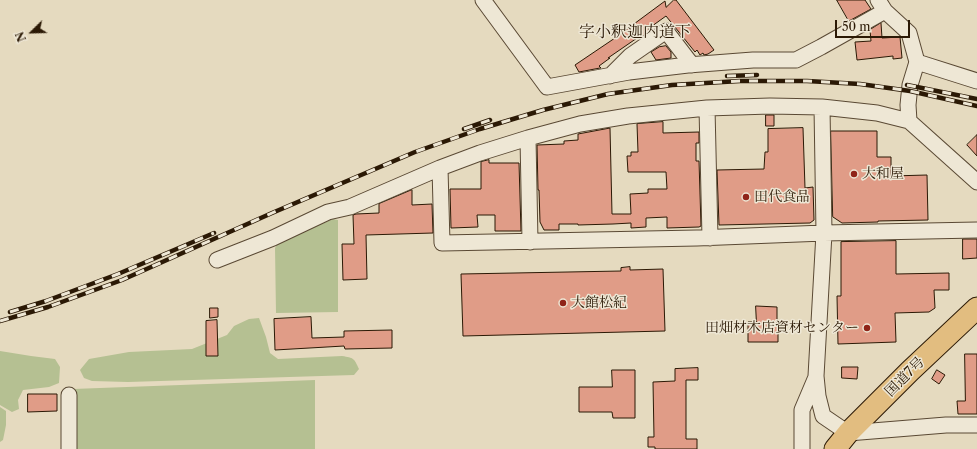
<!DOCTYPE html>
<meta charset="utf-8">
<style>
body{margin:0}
#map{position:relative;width:977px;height:449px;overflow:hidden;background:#e5dabf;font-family:"Libre Caslon Text",serif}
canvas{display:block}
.north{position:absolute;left:12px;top:12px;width:40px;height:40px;-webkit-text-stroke:3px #eee7d5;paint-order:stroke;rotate:247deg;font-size:11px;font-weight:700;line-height:16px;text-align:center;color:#2b1905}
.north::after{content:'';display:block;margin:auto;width:14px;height:18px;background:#2b1905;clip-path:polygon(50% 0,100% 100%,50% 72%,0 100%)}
.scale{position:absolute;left:835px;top:20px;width:75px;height:18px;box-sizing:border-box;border:2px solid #2b1905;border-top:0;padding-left:5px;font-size:12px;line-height:14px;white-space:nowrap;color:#2b1905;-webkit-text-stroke:3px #eee7d5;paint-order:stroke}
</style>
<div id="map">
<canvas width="977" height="449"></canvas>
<div class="north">N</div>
<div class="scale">50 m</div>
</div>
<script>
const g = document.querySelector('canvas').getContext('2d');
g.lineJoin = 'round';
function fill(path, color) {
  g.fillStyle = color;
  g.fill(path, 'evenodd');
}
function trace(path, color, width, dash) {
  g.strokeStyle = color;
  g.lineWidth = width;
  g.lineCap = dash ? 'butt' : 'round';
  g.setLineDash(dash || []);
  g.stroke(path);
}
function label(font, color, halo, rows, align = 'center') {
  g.font = font + ' "Libre Caslon Text","Noto Serif JP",serif';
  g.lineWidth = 3;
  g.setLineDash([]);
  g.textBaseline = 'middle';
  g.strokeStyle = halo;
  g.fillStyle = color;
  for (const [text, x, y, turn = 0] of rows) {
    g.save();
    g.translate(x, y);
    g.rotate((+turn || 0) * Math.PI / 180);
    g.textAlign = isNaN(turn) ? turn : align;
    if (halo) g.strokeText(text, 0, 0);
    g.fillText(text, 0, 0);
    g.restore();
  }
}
const green = new Path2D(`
 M333,219L338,220V312L276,313L275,248L278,243Z
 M259,318L266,337L270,353L278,359L342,356C354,358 354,358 359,369L354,375L128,382L92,381L84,378L80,370L89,359L129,352L192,349L227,335L234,326L249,319Z
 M0,351L31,356L55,359L60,367L59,383L49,387L23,390L18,400L19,409L12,412L0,405Z
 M315,380V449H73V389Z
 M0,407L6,411V425L3,440L0,442Z`);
const building = new Path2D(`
 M674,0H676L714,50L708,54L704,55L703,53L700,55L697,50L695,52L666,16L648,29L650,31L640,38V36L608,58H610L599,66L601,68H600L579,72L575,65L615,38L665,1L666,7Z
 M837,0H865L871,9L849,21Z
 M881,23L882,38L900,37L902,58L893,59V56L857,60L855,42L871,41L870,30Z
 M666,46L671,52V58L656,60L651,52L659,47Z
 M766,115H774V126H766Z
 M663,122V133L699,132V143H696V161H699L701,226L699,227L667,228V217L646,218V227L631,228V223L613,224L578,225V224H559V230H544L540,222L539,190H538L537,145L564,144V141L578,140V134L610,128L612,214H631L630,194L648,193V189H667L666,172H628L627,156H631V152H638L637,124Z
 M803,128L805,188L813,187L814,220L810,223L719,225L717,170L764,169L765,152H768V129Z
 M831,131H877V157H891V176L927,175L928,220L878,221V222L842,223L833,217Z
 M977,135V156L967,145Z
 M489,160V163H519L521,231H495V215H477L478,227L451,228L450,189H481V162Z
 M412,190V205L432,204L433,233L366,235L367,279L343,280L342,244H354L353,215L356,214L379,213V204Z
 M963,239H977V258L963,259Z
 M896,241V274L949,273V290H934L935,308L929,312L895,313L896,342L838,344L837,296H841V242Z
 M630,267V270L663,269L665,331L463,336L461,274L621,271V268Z
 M756,306L777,307V323H778V342H748V322H756Z
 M210,308H218V317L210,318Z
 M311,317L312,338L344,337V331L392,330V348L345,349L344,346L275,350L274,319Z
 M217,320L218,356H206V321Z
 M965,354H977V414H958L957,401H965Z
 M842,367H858L857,379L842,378Z
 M698,368V380H686V439H697V449H655V447H648V437H654L653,382L675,381V369Z
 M612,370H635V418H613L612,412H579V387H612Z
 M937,370L945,375L939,384L932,379Z
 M28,394H57V411L28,412Z`);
const minor = new Path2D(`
 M483,0L547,87L629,72L688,65L753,60H796L821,47L885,11
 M878,0L885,11L909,33L917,62L910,85L908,105L909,121
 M917,62L977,81
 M610,76L630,56L666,31L692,65
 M822,107L824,233L816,376L818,396L823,416L848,433L946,425H977
 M707,108L710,238
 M528,138L530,242
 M440,168L442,243L697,238L824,233L977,230
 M217,260L273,238L328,212L350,207L440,168L480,153L528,138L580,124L628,116L707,108L770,106L822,107L877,113L909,121L977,182
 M69,449V395
 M802,449V410L816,377`);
const highway = new Path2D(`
 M835,449L848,433L910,371L977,308`);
const rail = new Path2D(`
 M727,76L757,75
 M907,85L977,99
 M464,129L490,120
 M10,312L46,301L118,274L214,233
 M0,321L48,307L122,280L272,213L415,152L480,129L543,110L608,94L672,85L740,81H807L860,84L910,91L977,106`);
const markers = [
 [854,174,4,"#8f2418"],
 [746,197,4,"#8f2418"],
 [563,303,4,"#8f2418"],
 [867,328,4,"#8f2418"]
];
const poiNames = [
 ["大和屋",862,174],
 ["田代食品",754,197],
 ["大館松紀",571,303],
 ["田畑材木店資材センター",859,328,"right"]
];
const streetNames = [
 ["国道7号",905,377,-45]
];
const quarterNames = [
 ["字小釈迦内道下",635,32]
];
fill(green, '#b5c092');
fill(building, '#e09c87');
trace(building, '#2b1905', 1);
trace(minor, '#5a4934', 17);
trace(highway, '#2b1905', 23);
trace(minor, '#eee7d5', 15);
trace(highway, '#e2bd80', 21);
trace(rail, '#2b1905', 4.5);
trace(rail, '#eee7d5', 3, [9]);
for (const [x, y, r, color] of markers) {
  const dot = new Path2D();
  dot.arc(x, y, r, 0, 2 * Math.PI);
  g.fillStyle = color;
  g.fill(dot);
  trace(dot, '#eee7d5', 1.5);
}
label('14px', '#2b1905', '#eee7d5', poiNames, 'left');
label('14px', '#2b1905', '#eee7d5', streetNames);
label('16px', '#2b1905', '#eee7d5', quarterNames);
</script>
